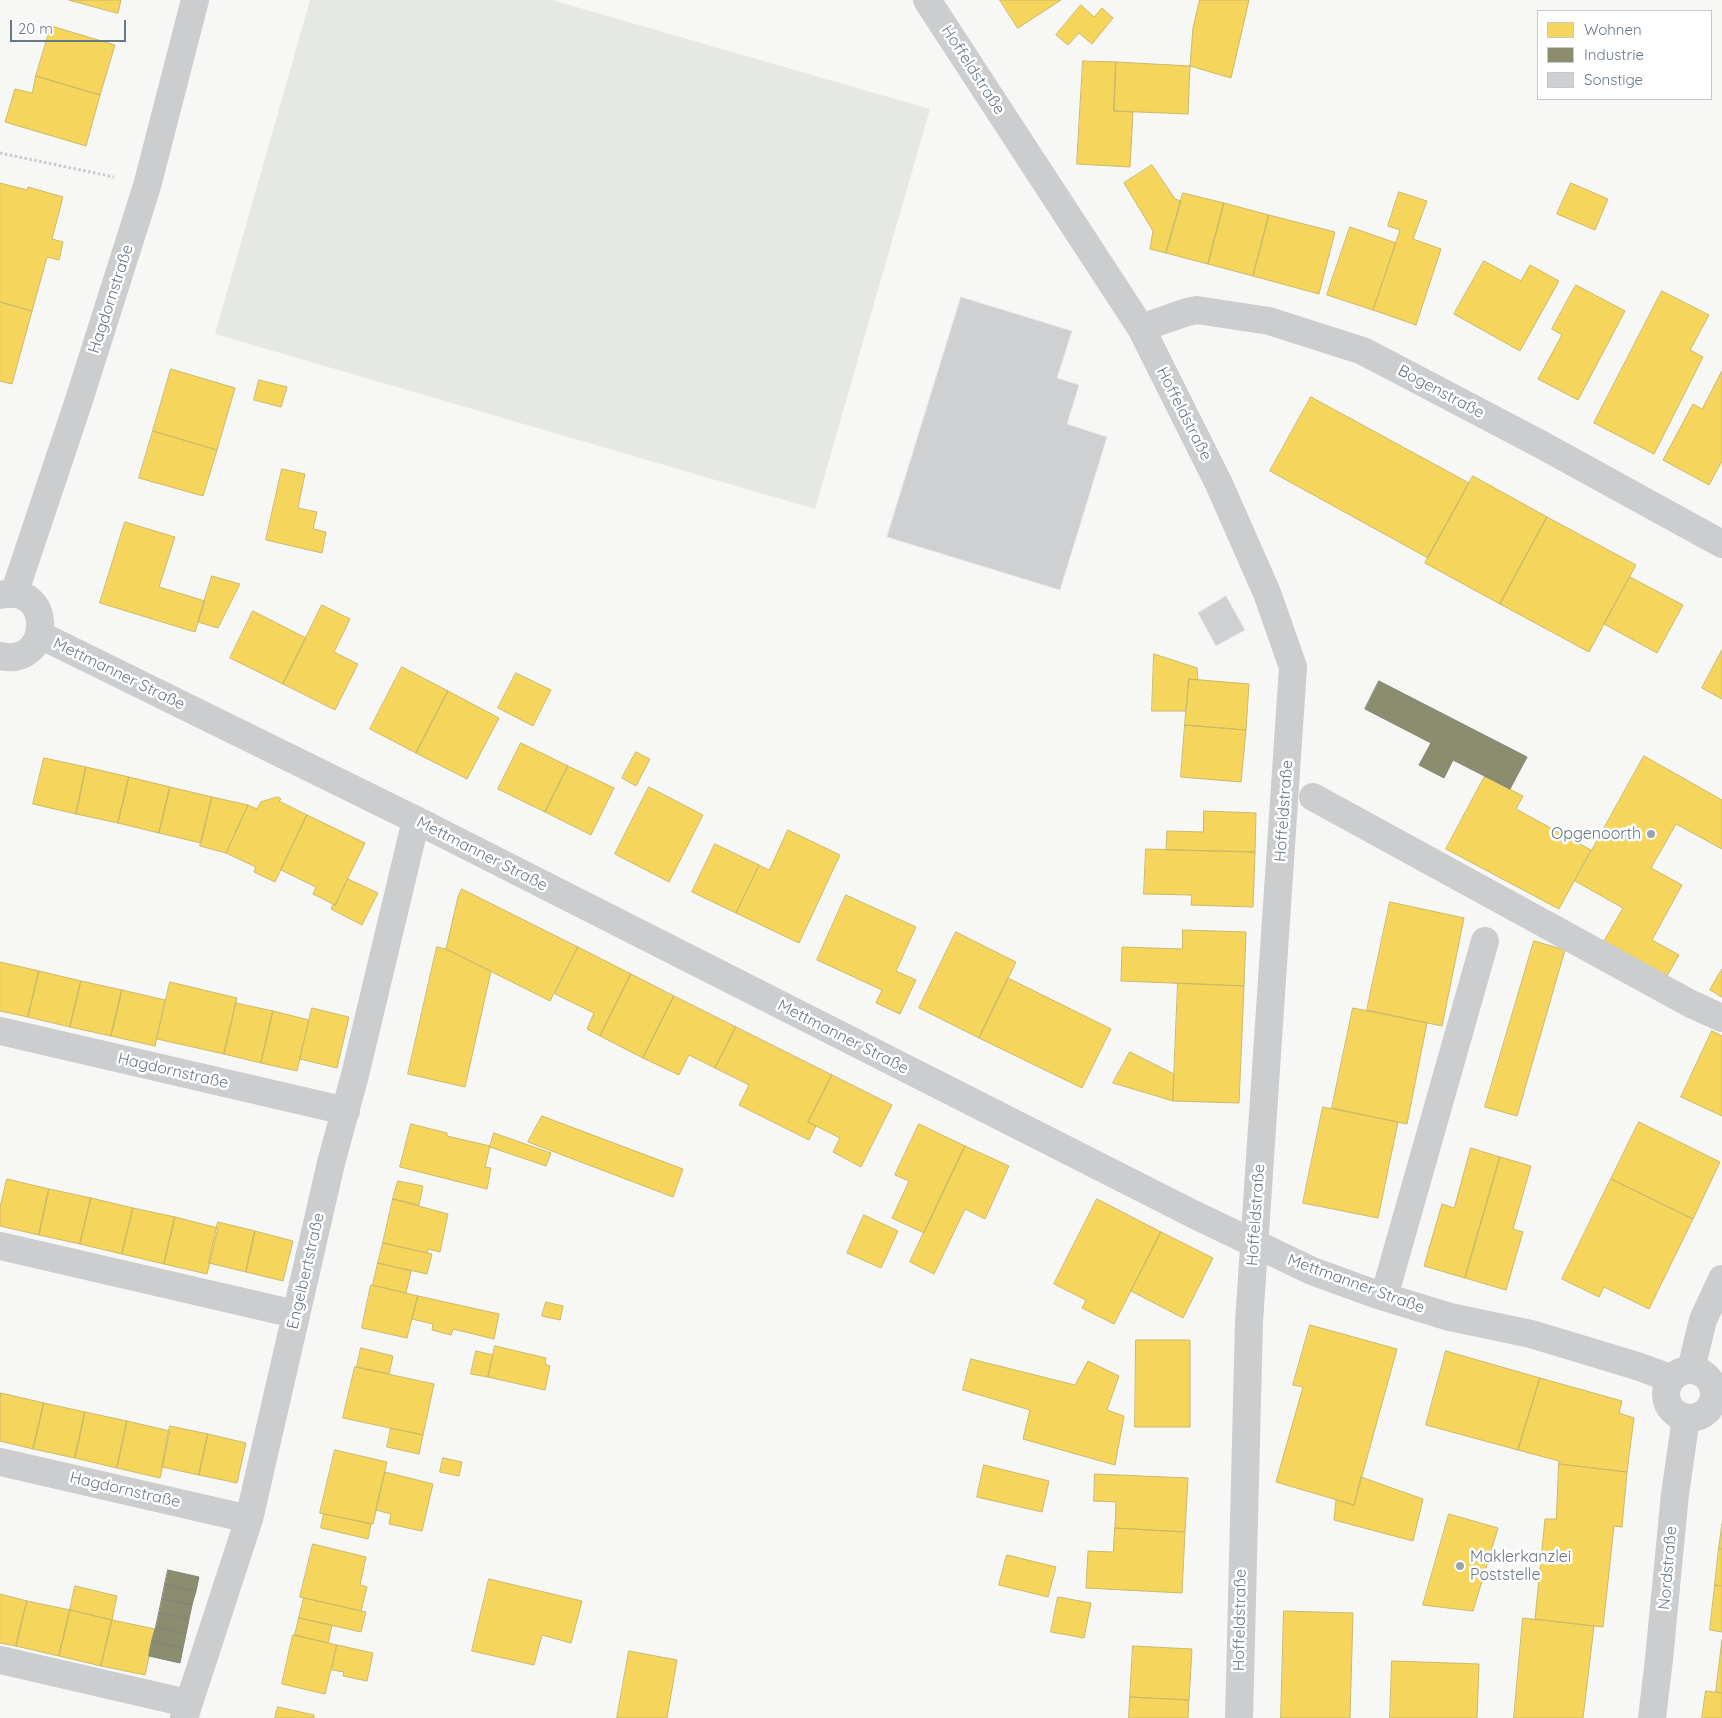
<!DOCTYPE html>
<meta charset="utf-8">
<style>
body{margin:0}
#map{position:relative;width:1722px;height:1718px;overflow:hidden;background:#f7f7f6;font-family:Quicksand,sans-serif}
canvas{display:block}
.legend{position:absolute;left:1537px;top:10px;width:175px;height:90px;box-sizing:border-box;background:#fff;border:1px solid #c2c9cf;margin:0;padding:6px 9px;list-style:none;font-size:15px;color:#677887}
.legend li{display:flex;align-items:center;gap:10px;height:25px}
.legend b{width:25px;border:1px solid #c2c9cf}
.scale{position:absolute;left:10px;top:20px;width:116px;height:22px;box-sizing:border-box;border:2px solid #677887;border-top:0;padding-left:6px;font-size:15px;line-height:18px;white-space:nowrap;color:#677887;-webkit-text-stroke:4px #fff;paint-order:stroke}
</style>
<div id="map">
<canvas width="1722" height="1718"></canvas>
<ul class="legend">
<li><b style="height:14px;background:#f6d55c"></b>Wohnen</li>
<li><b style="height:14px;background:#8c8c6e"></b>Industrie</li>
<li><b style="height:14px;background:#ced0d1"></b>Sonstige</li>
</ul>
<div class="scale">20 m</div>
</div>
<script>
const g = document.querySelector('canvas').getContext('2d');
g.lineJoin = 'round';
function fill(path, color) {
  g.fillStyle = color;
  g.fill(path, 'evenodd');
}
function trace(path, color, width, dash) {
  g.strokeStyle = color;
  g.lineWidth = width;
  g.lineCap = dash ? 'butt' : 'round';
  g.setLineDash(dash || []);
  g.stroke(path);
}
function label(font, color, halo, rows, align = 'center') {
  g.font = font + ' Quicksand,sans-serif';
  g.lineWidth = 5;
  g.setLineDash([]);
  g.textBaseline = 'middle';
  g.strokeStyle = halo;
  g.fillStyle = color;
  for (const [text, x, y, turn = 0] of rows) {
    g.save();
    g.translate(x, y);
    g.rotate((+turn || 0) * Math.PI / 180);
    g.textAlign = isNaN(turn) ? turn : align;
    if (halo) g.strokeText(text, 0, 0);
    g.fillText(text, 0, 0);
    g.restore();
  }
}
const green = new Path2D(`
 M310,0H552L930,109L815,509L215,334Z`);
const homes = new Path2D(`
 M69,0H121L118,13Z
 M1000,0H1061L1018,28Z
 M1200,0H1249L1231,78L1190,66L1193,28Z
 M1081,5L1094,17L1102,8L1113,18L1092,44L1079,33L1068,45L1056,35Z
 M51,26L115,45L100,95L36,76Z
 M1083,61L1116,62L1114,111L1133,112L1130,167L1077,164Z
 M1116,62L1190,66L1188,114L1114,111Z
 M36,76L100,95L86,146L5,122L15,89L32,93Z
 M1152,165L1175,199L1181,201L1166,253L1150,249L1153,231L1124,183Z
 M0,183L27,190L28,187L63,197L52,239L63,242L59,260L47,257L32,311L0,302Z
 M1571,183L1608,199L1595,230L1557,214Z
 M1399,192L1427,201L1413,239L1441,249L1416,325L1373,310L1400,230L1388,226Z
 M1183,193L1224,203L1208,264L1166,253Z
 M1224,203L1269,215L1253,276L1208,264Z
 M1269,215L1335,232L1319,294L1253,276Z
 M1350,227L1396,243L1373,310L1327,295Z
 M1484,261L1521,281L1530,265L1559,281L1520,351L1454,314Z
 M1576,285L1625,311L1578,400L1538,379L1562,335L1552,329Z
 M1662,291L1709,315L1690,350L1703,357L1654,454L1594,423Z
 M0,302L32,311L12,384L0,381Z
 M171,369L235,388L217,450L153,431Z
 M1722,371V461L1709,485L1663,460L1693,404L1702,409Z
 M259,380L287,387L281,407L254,400Z
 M1311,397L1469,483L1428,558L1270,471Z
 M153,431L217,450L203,496L139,478Z
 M282,469L305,474L298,508L317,512L313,529L326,532L322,553L266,540Z
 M1473,476L1547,517L1500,604L1425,563Z
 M1547,517L1636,565L1589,652L1500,604Z
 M125,522L175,537L159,587L205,601L195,632L100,603Z
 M212,576L240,584L218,628L198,622Z
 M1630,577L1683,605L1657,653L1604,624Z
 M322,605L350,619L334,652L358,664L335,710L283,684Z
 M253,611L306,638L283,684L230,658Z
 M1722,650V699L1702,688Z
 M1154,654L1197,668L1198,680L1189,679L1186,711H1152Z
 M402,667L448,691L416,753L370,729Z
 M516,673L551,690L533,726L498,708Z
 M1189,679L1249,684L1246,730L1185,725Z
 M448,691L499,718L467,779L416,753Z
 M1185,725L1246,730L1241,782L1181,777Z
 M521,743L568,766L545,812L498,789Z
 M636,752L650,759L636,786L622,778Z
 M1644,756L1722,800V849L1676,824L1651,868L1682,885L1652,940L1679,955L1667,976L1604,941L1623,908L1575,881Z
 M44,758L86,767L76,814L33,804Z
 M568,766L614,788L591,835L545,812Z
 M86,767L129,777L118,823L76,814Z
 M1485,776L1523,796L1516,809L1591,850L1559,909L1446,849Z
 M129,777L170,787L159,833L118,823Z
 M170,787L212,797L201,843L159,833Z
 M649,787L703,815L669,882L615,854Z
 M212,797L248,805L226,853L200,846Z
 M278,797L281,799L279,801L307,815L275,882L254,872L256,867L226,853L248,805L257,809L261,802Z
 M1204,811L1256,813L1255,852L1166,850L1167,831L1203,832Z
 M307,815L365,843L335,905L313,894L316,887L281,870Z
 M788,830L840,855L799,943L736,913L759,865L769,870Z
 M715,844L759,865L736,913L692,892Z
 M1146,849L1255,852L1253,907L1191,905L1192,895L1144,894Z
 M348,879L378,893L362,925L331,909L333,904L335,905Z
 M462,889L578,947L550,1001L446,949L458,897Z
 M846,895L916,927L896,971L916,980L900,1014L876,1003L882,990L817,960Z
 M1390,902L1464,918L1442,1026L1367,1010Z
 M1183,930L1246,932L1244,986L1121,981L1122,947L1182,949Z
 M956,932L1016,962L979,1038L919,1008Z
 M1534,941L1565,950L1517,1116L1485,1107Z
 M437,947L446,949L491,971L465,1087L408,1074Z
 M578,947L631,974L600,1036L587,1029L594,1013L555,994Z
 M0,962L39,971L28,1017L0,1011Z
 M1722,969V997L1710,990Z
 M39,971L81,981L70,1027L28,1017Z
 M631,974L674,996L643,1058L600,1036Z
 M1008,978L1111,1029L1082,1088L979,1038Z
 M81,981L122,990L111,1036L70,1027Z
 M170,982L237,998L224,1054L157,1039Z
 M1178,983L1244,986L1239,1103L1173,1101Z
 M122,990L165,1000L155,1046L111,1036Z
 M674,996L736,1027L715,1068L689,1055L679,1075L643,1058Z
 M236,1003L273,1011L261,1063L224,1054Z
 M312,1008L349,1017L337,1068L300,1059Z
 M1353,1008L1427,1023L1407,1124L1332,1108Z
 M273,1011L309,1020L297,1071L261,1063Z
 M736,1027L832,1075L808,1122L816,1126L809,1140L739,1105L749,1085L715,1068Z
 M1712,1031L1722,1036V1116L1681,1097Z
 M1130,1052L1174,1074L1173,1101L1113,1083Z
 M832,1075L892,1105L861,1167L833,1152L840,1138L808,1122Z
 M1323,1107L1398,1122L1378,1218L1303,1203Z
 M542,1116L683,1169L673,1197L528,1142Z
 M1639,1122L1720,1162L1693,1219L1611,1179Z
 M411,1124L447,1133V1136L490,1146L485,1167L491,1168L487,1189L400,1167Z
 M919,1124L965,1146L924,1233L892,1218L909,1181L895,1175Z
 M494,1133L551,1153L546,1166L490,1147Z
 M965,1146L1009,1166L985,1219L965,1209L934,1274L910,1262Z
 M1471,1148L1500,1157L1465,1278L1424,1266L1442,1204L1454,1208Z
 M1500,1157L1531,1166L1513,1229L1523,1232L1506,1290L1465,1278Z
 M7,1179L49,1189L39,1235L0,1226V1208Z
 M1611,1179L1693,1219L1649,1309L1604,1287L1599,1297L1562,1279Z
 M398,1181L423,1186L419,1205L393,1199Z
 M49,1189L91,1198L80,1244L39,1235Z
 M91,1198L133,1208L122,1254L80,1244Z
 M393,1199L448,1214L440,1252L428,1249L427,1253L383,1243Z
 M1097,1199L1161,1232L1114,1324L1082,1308L1086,1300L1054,1284Z
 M133,1208L175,1217L164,1264L122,1254Z
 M864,1215L898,1231L881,1268L847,1253Z
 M175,1217L218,1228L207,1274L164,1264Z
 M218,1222L255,1231L246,1272L209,1263Z
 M255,1231L293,1241L283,1281L246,1272Z
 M1161,1232L1213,1258L1183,1318L1131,1291Z
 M383,1243L432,1254L427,1274L378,1263Z
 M378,1263L411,1271L406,1293L373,1285Z
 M371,1285L418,1296L407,1338L362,1328Z
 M418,1296L499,1314L494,1339L453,1329L451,1335L432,1330L433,1324L412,1319Z
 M546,1302L563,1306L560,1320L542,1316Z
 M1310,1325L1397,1349L1354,1505L1276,1482L1303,1387L1293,1385Z
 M1136,1340H1190V1427H1135Z
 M495,1346L546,1358L545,1364L550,1366L545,1390L488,1377Z
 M361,1348L393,1356L389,1374L357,1367Z
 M476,1351L493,1355L488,1377L471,1374Z
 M1446,1351L1540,1378L1518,1450L1426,1425Z
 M971,1359L1075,1385L1088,1361L1119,1376L1107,1410L1124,1416L1115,1465L1023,1439L1030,1410L963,1390Z
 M355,1367L434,1384L423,1435L343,1418Z
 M1540,1378L1622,1401L1619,1413L1634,1418L1627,1472L1559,1464V1461L1518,1450Z
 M1,1393L44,1403L33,1449L0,1441V1400Z
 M44,1403L85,1412L75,1458L33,1449Z
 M85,1412L127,1421L117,1468L75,1458Z
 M127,1421L170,1431L160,1478L117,1468Z
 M170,1426L208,1434L199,1475L162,1467Z
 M391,1428L423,1435L419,1454L387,1447Z
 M208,1434L246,1443L237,1483L199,1475Z
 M335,1450L387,1462L373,1524L320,1513Z
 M443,1458L462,1462L459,1476L440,1472Z
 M1559,1464L1627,1472L1622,1527L1614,1526L1603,1627L1535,1619L1545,1519H1556Z
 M984,1465L1049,1481L1042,1512L977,1497Z
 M385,1472L433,1484L422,1531L389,1524L391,1514L376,1510Z
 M1095,1474L1188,1478L1185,1532L1115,1528L1116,1502L1094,1501Z
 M1361,1477L1423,1499L1413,1541L1334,1520L1336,1500L1354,1505Z
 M324,1514L371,1524L368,1539L321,1528Z
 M1449,1514L1498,1528L1473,1611L1423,1605Z
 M1722,1524V1549L1719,1548Z
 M1115,1528L1185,1532L1182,1593L1086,1588L1088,1551L1113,1552Z
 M313,1544L366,1557L360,1585L367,1587L361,1611L300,1597Z
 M1719,1548L1722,1549V1586L1715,1585Z
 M1007,1555L1056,1567L1048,1597L999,1585Z
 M489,1579L582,1601L571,1643L542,1635L534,1665L472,1651Z
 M1715,1585L1722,1586V1632L1710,1630Z
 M75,1586L117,1596L112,1620L70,1610Z
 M0,1594L27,1601L16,1646L0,1643Z
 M1058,1597L1091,1603L1084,1638L1051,1632Z
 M304,1598L366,1612L361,1632L299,1618Z
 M27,1601L70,1610L59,1656L16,1646Z
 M70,1610L112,1620L101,1666L59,1656Z
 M1284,1611L1353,1613L1350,1718H1281Z
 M299,1618L332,1625L328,1643L295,1635Z
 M1523,1618L1594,1626L1583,1718H1514Z
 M112,1620L155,1629L145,1675L101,1666Z
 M293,1635L337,1645L325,1694L282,1684Z
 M1722,1640V1693L1716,1692Z
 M337,1645L373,1653L367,1681L343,1676L344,1672L332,1670Z
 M1133,1646L1192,1649L1189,1700L1130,1697Z
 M629,1651L677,1660L667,1718H617Z
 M1392,1661L1479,1664L1477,1718H1390Z
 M1706,1691L1722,1693V1718H1702Z
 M1130,1697L1189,1700L1188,1718H1129Z
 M278,1707L314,1715V1718H275Z`);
const industry = new Path2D(`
 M1379,681L1527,757L1510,789L1453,760L1444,778L1419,765L1431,743L1365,709Z
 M168,1570L199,1577L196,1591L165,1584Z
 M165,1584L196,1591L192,1605L162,1599Z
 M162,1599L192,1605L189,1619L159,1613Z
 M159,1613L189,1619L186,1634L156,1627Z
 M156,1627L186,1634L183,1648L152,1641Z
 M152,1641L183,1648L180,1663L149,1656Z`);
const building = new Path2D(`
 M961,297L1072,331L1057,378L1079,385L1067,424L1107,437L1060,590L887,537Z
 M1226,596L1245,630L1216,646L1198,613Z`);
const path = new Path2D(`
 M0,153L114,177`);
const minor = new Path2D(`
 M927,0L1141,328L1219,484L1267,593L1293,667L1249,1322L1239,1718
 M1141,328L1187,312L1197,310L1269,321L1363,351L1542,445L1722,544
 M14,594L79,400L147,186L195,0
 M0,595C54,582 53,668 0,656
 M40,635L416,820L1193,1214L1312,1271L1378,1295L1450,1317L1531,1334L1637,1366L1670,1378
 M1313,797L1691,1004L1722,1018
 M0,1031L346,1111
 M0,1246L295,1314
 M1384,1297L1485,941
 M1691,1369L1703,1320L1722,1279
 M1666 1394a24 24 0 1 1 48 0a24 24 0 1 1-48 0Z
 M0,1462L249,1519
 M0,1660L187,1703
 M184,1718L249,1519L331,1163L355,1075L416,820
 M1652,1718L1659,1659L1675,1494L1686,1418`);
const markers = [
 [1651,834,5,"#99a4ae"],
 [1460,1566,5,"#99a4ae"]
];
const streetNames = [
 ["Hoffeldstraße",973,70,57],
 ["Hagdornstraße",111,299,-72],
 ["Bogenstraße",1441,392,28],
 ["Hoffeldstraße",1184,414,63],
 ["Mettmanner Straße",119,674,26],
 ["Hoffeldstraße",1284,811,-86],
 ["Mettmanner Straße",482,854,27],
 ["Mettmanner Straße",843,1037,27],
 ["Hagdornstraße",173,1071,13],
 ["Hoffeldstraße",1256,1215,-86],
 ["Engelbertstraße",306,1271,-77],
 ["Mettmanner Straße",1356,1284,20],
 ["Hagdornstraße",125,1490,13],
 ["Nordstraße",1668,1568,-85],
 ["Hoffeldstraße",1240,1620,-89]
];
const poiNames = [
 ["Opgenoorth",1641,834],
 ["Maklerkanzlei",1470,1557,"left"],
 ["Poststelle",1470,1575,"left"]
];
fill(green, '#e6e9e3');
fill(homes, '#f6d55c');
trace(homes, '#cbb969', 1);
fill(industry, '#8c8c6e');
trace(industry, '#818676', 1);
fill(building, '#ced0d1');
trace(building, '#e6e6e6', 1);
trace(path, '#c9cacb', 3, [2.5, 2.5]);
trace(minor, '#cccdce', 28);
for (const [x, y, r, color] of markers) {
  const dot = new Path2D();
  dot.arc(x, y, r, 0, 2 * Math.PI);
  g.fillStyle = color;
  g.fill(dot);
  trace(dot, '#fff', 2);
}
label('16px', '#677887', '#fff', streetNames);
label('16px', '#677887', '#fff', poiNames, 'right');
</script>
